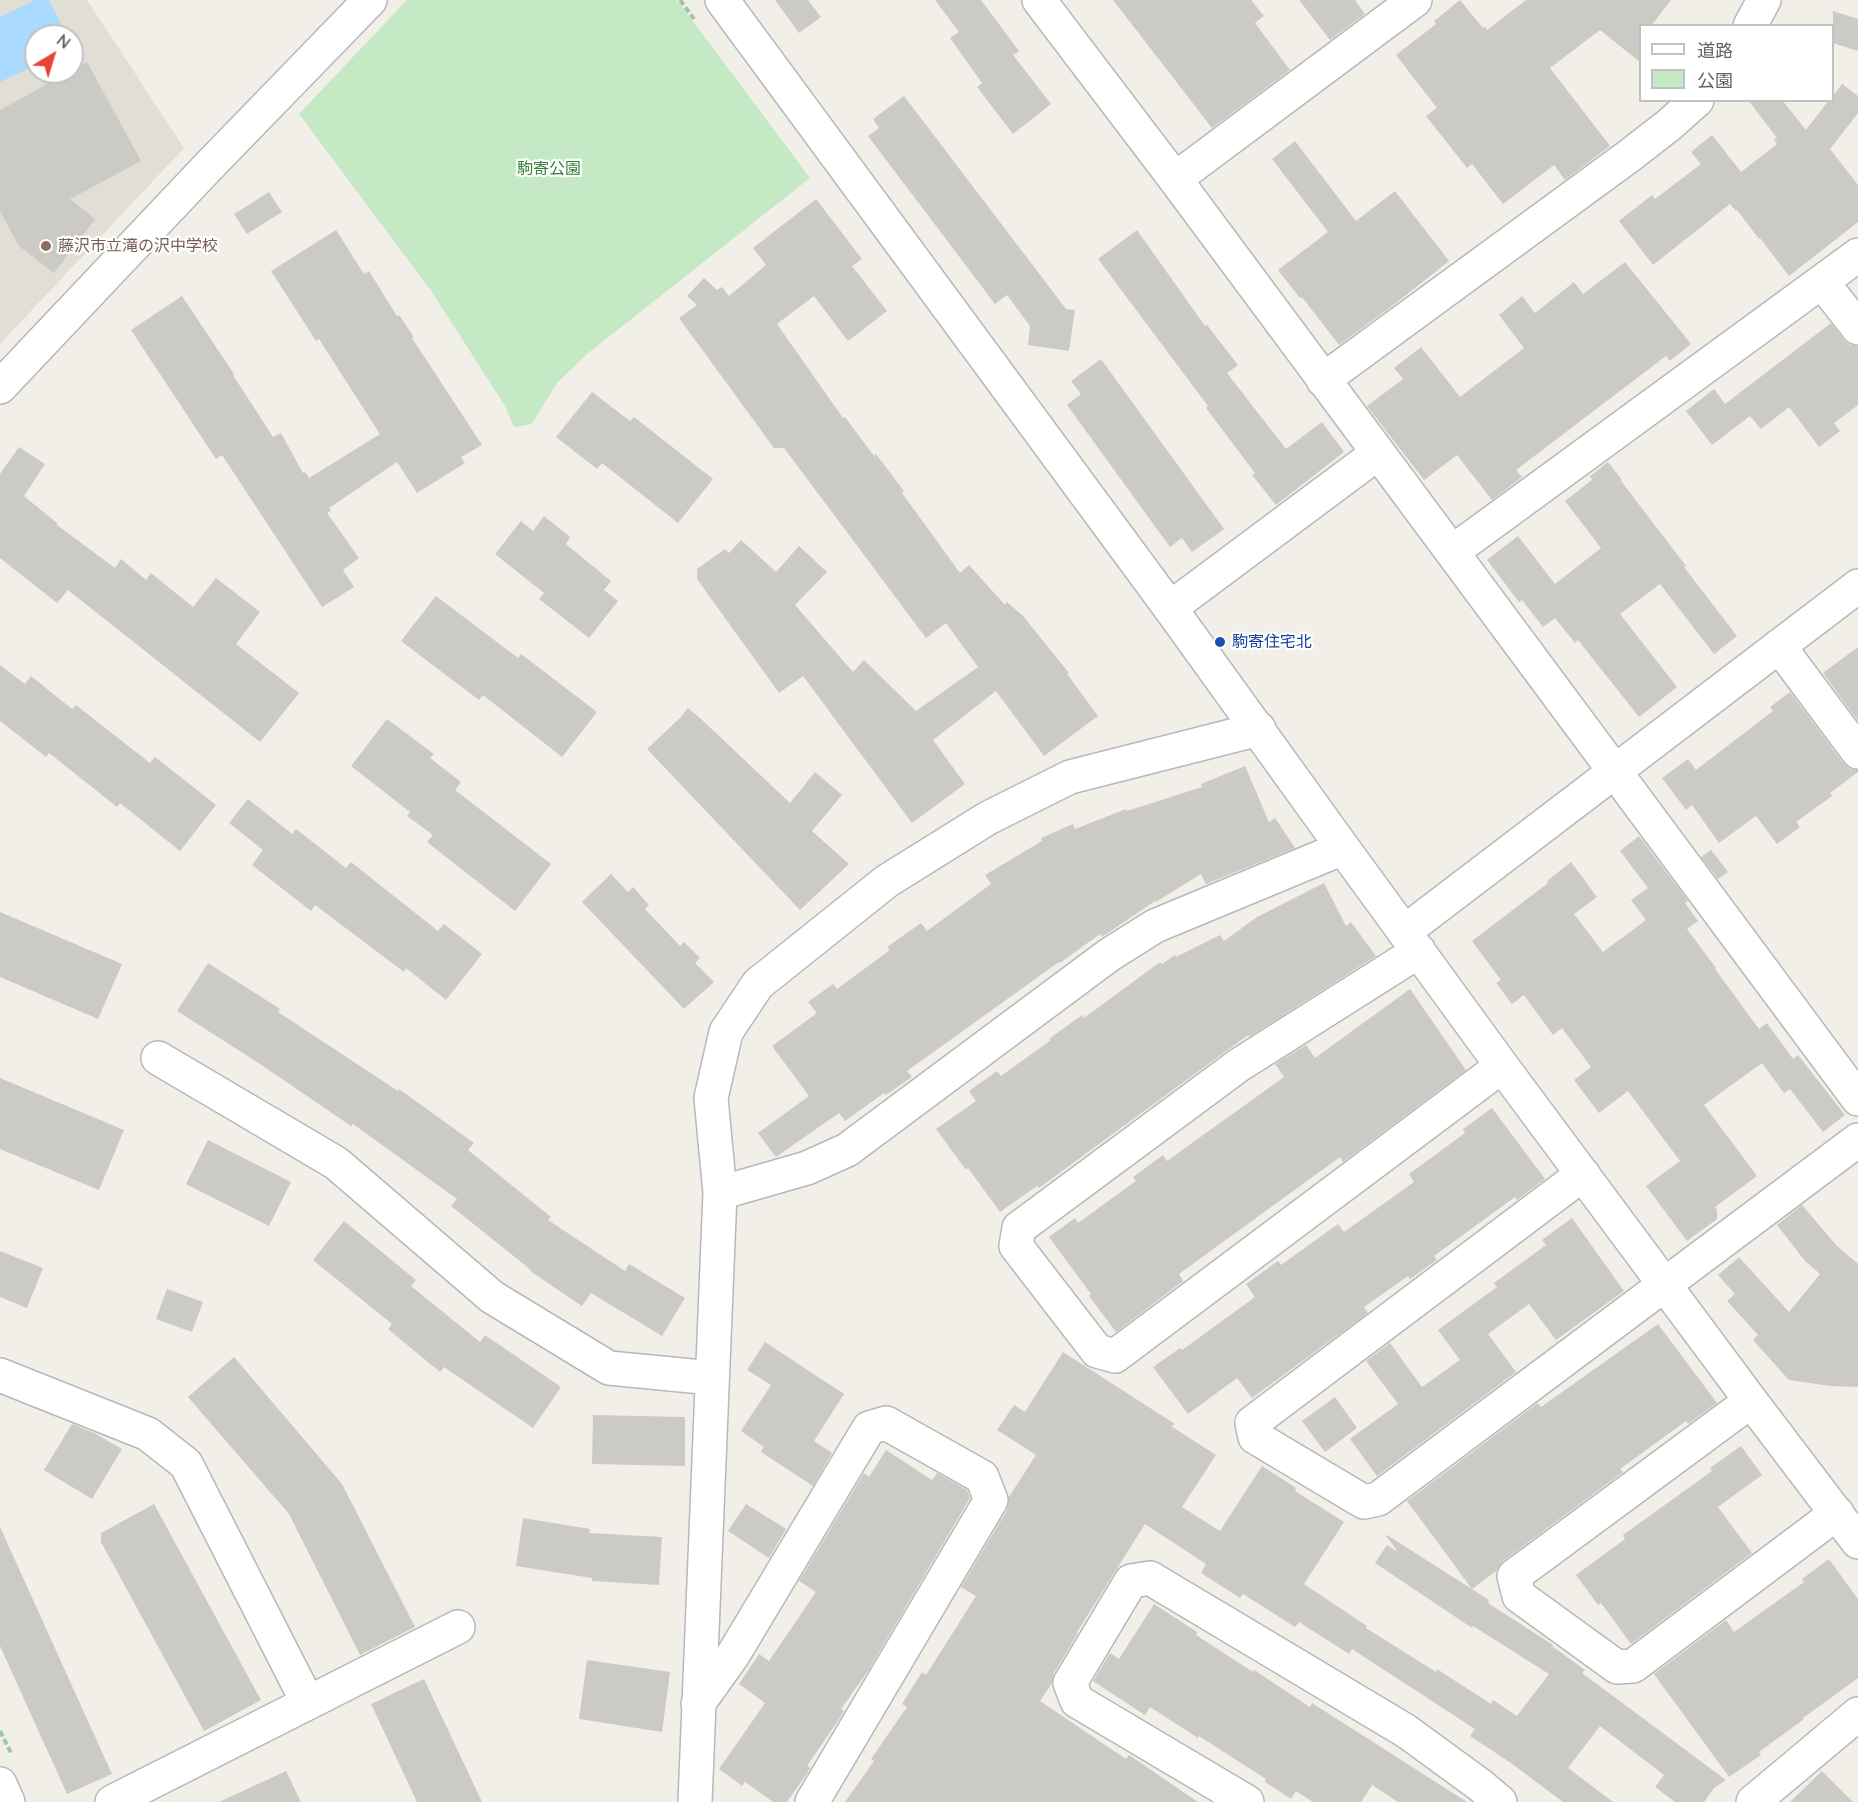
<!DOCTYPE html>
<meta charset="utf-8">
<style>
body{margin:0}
#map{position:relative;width:1858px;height:1802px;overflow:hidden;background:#f1efe8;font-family:Quicksand,"Noto Sans JP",sans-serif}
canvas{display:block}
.legend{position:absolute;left:1639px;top:24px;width:195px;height:78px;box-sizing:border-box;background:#fff;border:2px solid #bfc1c3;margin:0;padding:8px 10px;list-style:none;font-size:18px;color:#5f6368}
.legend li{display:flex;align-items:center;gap:12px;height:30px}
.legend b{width:30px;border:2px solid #bfc1c3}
.north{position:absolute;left:24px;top:24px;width:60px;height:60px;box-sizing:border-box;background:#fff;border:2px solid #bfc1c3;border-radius:50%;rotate:38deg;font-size:16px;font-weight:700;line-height:24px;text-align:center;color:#5f6368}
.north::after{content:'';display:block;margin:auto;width:21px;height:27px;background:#ea4335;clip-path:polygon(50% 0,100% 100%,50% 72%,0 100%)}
</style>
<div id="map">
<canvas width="1858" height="1802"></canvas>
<ul class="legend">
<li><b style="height:8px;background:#fff"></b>道路</li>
<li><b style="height:16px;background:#c5e8c5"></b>公園</li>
</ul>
<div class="north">N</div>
</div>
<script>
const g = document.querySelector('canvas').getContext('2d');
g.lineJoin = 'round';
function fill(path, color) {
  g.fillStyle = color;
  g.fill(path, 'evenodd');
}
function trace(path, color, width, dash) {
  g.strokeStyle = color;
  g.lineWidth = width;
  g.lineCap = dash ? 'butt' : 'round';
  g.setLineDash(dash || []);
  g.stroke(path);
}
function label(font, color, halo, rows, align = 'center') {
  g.font = font + ' Quicksand,"Noto Sans JP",sans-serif';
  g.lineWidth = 4.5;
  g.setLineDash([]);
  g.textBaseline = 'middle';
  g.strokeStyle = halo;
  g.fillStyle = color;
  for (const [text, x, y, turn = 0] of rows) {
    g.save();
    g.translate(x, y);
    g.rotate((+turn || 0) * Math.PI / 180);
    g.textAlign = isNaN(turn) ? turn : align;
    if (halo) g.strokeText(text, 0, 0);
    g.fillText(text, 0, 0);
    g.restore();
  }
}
const education = new Path2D(`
 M0,0H87L184,148L0,344ZM36,36H72V72H36Z`);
const green = new Path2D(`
 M407,0H677L810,178L587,354L557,383L532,424L514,427L505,406L432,292L299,114Z`);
const water = new Path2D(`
 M35,0H49L67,36H36V65L0,82V17Z`);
const building = new Path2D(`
 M775,0H808L821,17L799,33Z
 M935,0H981L1019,51L1013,55L1051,104L1013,134L977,87L982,83L950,38L959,32Z
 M1113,0H1251L1264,16L1255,23L1290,70L1212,128Z
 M1299,0H1355L1365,14L1330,40Z
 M1460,0L1483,28L1485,26L1487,30L1526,0H1671L1651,26H1641V63L1600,30L1550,68L1610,146L1565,180L1554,165L1503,204L1472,164L1467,168L1426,116L1437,108L1396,55L1436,24L1434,21Z
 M1833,11L1858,19V51L1833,43Z
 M87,62L141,161L70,199L95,219L54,273L19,246L0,211V110Z
 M1842,84L1858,96V113L1830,149L1858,185V222L1789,276L1760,238L1759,239L1737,210L1736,211L1730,204L1653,265L1619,221L1652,195L1655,199L1701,164L1691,152L1712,135L1741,172L1777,144L1774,140L1777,138L1748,100H1782L1806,130L1829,100H1833V96Z
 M904,96L1066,309L1075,310L1069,351L1028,345L1030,326L1007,295L995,304L868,136L879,128L873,119Z
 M1295,141L1356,221L1395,191L1449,261L1396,303L1339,345L1302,297L1300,298L1278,270L1328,232L1272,159Z
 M269,192L282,212L247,234L234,214Z
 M816,199L862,259L852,266L887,311L848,341L814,296L777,324L843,418L845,417L874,456L876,454L904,491L902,493L960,573L969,565L1005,605L1007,602L1023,616L1069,673L1067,674L1098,716L1044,756L996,691L933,740L965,784L912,823L803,676L779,693L697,579V569L725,549L729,553L741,540L776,572L799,546L827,572L795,605L853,672L864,660L916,711L978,667L946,623L926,638L784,448H774L679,318L697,305L687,296L704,278L717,290L722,287L729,296L766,265L753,248Z
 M336,230L364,274L369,271L397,316L399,315L414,337L412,338L482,445L461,457L465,463L417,493L397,462L329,508L331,511L327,513L359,558L343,570L354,587L322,607L222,455L216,459L131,330L182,296L234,374L233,375L273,437L281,433L303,473L305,472L309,478L380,434L319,339L316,341L271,271Z
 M1137,230L1205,326L1207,325L1238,365L1227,373L1286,449L1322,422L1344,452L1276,505L1252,475L1255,473L1206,408L1208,406L1098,259Z
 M1625,262L1691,344L1670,361L1666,356L1516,470L1522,477L1492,500L1457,455L1424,480L1367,406L1403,379L1394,368L1421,347L1460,397L1524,348L1499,315L1522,296L1535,313L1574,282L1583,294Z
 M1831,323L1844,340L1850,345L1858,346V405L1834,423L1840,431L1819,447L1789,407L1761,429L1750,416L1712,445L1686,411L1714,389L1725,404Z
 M1101,359L1224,529L1192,552L1182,538L1170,547L1067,405L1081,394L1071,381Z
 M592,392L630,421L634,417L713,479L678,523L602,463L597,469L556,437Z
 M19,447L45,464L24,496L58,524L57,525L115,568L121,559L146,580L151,573L193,607L216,578L260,612L236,644L299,693L260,742L68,590L57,603L0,558V474Z
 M1608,462L1622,480L1621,481L1686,566L1684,567L1737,636L1714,654L1660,584L1620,614L1677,687L1639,717L1578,640L1575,643L1555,618L1543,627L1522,600L1519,602L1487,560L1518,536L1555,584L1601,548L1565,501L1592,480L1590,476Z
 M544,516L570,537L566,544L611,581L604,590L618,601L589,638L539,599L544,593L495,554L521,521L533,531Z
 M436,596L518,658L521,654L597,712L562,757L483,695L479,700L401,641Z
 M1858,647V721L1823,673Z
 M0,665L25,684L31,676L72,709L76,705L150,763L155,757L216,805L180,851L120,803L117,807L49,753L46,757L0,721Z
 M1790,692L1843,763L1850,769L1858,770V772L1830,793L1832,796L1796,822L1800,827L1777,844L1756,816L1719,843L1692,805L1686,810L1662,778L1688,759L1696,770L1773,711L1770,707Z
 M688,708L700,718L790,803L815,772L842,795L812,831L849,864L800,910L647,749L681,717Z
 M387,719L434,754L430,758L461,782L455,790L551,864L515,911L427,842L433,835L407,816L410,812L351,766Z
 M1245,766L1269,822L1275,818L1295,848L1206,884L1201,874L1156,902L1155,901L1102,937L1100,934L1060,963L1059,962L907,1071L912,1077L886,1095L884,1093L845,1121L839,1113L776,1157L758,1133L809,1096L772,1046L817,1013L808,1002L833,984L837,989L890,950L887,947L921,923L927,931L991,884L985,875L1042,841L1041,838L1073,824L1075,829L1126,809L1127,811L1202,787L1201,784Z
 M248,799L292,834L296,829L346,868L351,862L438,931L444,924L482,954L446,1000L406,968L404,972L315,905L311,911L252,865L263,850L229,823Z
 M1639,836L1688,901L1685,903L1698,921L1687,929L1716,968L1715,969L1759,1029L1767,1023L1793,1059L1798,1055L1845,1115L1823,1132L1790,1089L1784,1093L1762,1063L1704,1105L1757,1176L1715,1207L1717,1210V1219L1687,1241L1646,1186L1680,1161L1628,1091L1599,1113L1574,1080L1591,1067L1562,1028L1553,1035L1524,995L1512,1004L1496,983L1501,980L1472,941L1548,883L1547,881L1571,862L1597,897L1574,914L1603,952L1646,920L1631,900L1648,888L1620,851Z
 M1711,850L1728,872L1718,879L1701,857Z
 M611,874L628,892L633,887L649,905L645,909L680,946L684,942L700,958L695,963L714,982L684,1009L582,902Z
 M1324,883L1346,926L1351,922L1376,956L1249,1037L1248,1035L1039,1188L1037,1186L1000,1212L968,1168L966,1170L936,1129L976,1101L969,1091L997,1071L1001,1076L1051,1040L1049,1039L1082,1015L1084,1018L1160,962L1162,964L1175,955L1176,957L1220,935L1224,941L1257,917Z
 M0,912L122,964L98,1019L0,977Z
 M208,963L280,1009L278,1012L398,1091L399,1089L474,1143L468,1150L551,1217L548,1220L625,1271L629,1264L685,1298L662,1336L591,1293L582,1306L530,1271L531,1270L451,1206L457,1199L353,1124L351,1126L260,1064L177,1011Z
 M1410,989L1466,1070L1343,1162L1340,1157L1179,1274L1183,1281L1116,1332L1089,1296L1091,1294L1049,1237L1075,1218L1078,1223L1136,1181L1133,1177L1163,1155L1167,1161L1284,1077L1275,1064L1306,1045L1315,1058Z
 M0,1078L124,1130L99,1190L0,1149Z
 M1492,1108L1545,1179L1517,1200L1515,1197L1434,1256L1437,1260L1410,1279L1408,1276L1364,1307L1368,1313L1252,1398L1237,1378L1188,1414L1153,1367L1180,1348L1182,1350L1255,1297L1246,1284L1278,1261L1281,1265L1338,1224L1344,1232L1414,1182L1409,1174L1465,1133L1463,1129Z
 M208,1140L291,1182L269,1226L186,1184Z
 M1802,1205L1836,1245L1858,1264V1387L1830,1386L1789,1380L1753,1340L1758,1335L1727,1301L1735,1294L1718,1275L1739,1257L1789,1312L1820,1274L1805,1261L1777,1225Z
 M1572,1218L1624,1291L1556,1340L1529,1304L1488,1334L1516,1372L1377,1476L1350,1439L1398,1404L1366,1361L1390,1343L1422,1387L1460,1360L1438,1330L1497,1287L1494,1283L1546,1245L1542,1240Z
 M344,1221L416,1280L411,1286L480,1342L485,1335L561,1387L533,1428L444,1367L440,1372L388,1329L392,1324L313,1260Z
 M0,1251L43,1268L27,1308L0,1297Z
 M167,1289L203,1302L192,1332L156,1319Z
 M1658,1324L1717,1403L1688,1424L1686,1421L1620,1469L1623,1472L1503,1561L1496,1571L1472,1589L1407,1501L1538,1403L1541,1407Z
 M765,1342L844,1394L814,1441L832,1453L813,1486L761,1452L764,1447L741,1431L771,1385L747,1370Z
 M1063,1352L1175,1424L1171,1426L1216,1455L1182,1507L1220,1531L1262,1466L1296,1488L1295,1491L1344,1522L1304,1584L1367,1626L1366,1628L1436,1672L1437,1669L1491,1704L1493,1700L1517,1716L1549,1674L1473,1626L1472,1628L1375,1563L1387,1545L1398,1552L1386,1536L1387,1535L1489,1600L1488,1603L1553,1645L1552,1646L1585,1670L1582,1673L1726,1780L1714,1788L1704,1802H1675L1655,1787L1664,1775L1600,1726L1568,1768L1613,1802H1563L1511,1763L1470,1736L1475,1729L1352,1649L1349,1654L1299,1622L1295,1627L1243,1594L1240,1598L1201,1573L1206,1564L1145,1524L1077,1632L1078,1633L1054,1673L1052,1683L1040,1701L1126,1759L1129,1755L1198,1802H845L874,1761L871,1759L907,1707L902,1704L922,1672L926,1675L976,1596L961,1587L1007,1510L1009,1497L1036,1455L997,1430L1014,1405L1025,1412Z
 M234,1357L342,1484L415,1627L360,1655L289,1514L188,1397Z
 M1335,1397L1357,1428L1325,1452L1302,1421Z
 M593,1415L685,1417V1466L592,1464Z
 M72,1424L94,1433L122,1449L92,1499L44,1470Z
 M1741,1446L1762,1475L1718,1507L1752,1553L1631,1644L1601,1603L1598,1605L1576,1575L1625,1539L1623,1535L1712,1471L1710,1468Z
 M886,1450L932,1480L937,1473L967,1490L970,1498L868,1671L841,1709L844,1711L837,1722L807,1766L810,1768L806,1775L787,1802H773L745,1782L742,1786L719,1769L765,1703L739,1684L759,1654L769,1661L816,1592L799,1581L864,1473L869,1477Z
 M154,1504L261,1700L204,1731L101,1542V1533Z
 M746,1504L786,1529L769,1558L728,1531Z
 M523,1518L590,1529L589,1533L662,1537L659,1585L592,1581V1578L516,1566Z
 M0,1527L112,1774L67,1794L0,1646Z
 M1829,1559L1858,1599V1678L1803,1718L1804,1719L1759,1752L1761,1755L1729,1777L1654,1674L1726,1620L1734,1632L1804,1582L1802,1579Z
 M1154,1604L1197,1632L1196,1635L1253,1672L1254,1670L1310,1707L1312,1703L1467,1802H1398L1372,1785L1361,1802H1313L1296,1791L1291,1799L1265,1782L1266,1779L1199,1736L1198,1738L1150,1707L1145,1715L1093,1681L1110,1653L1119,1659Z
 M587,1660L670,1672L662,1732L579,1719Z
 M424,1679L482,1802H417L371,1704Z
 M286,1771L301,1802H219Z
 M1822,1771L1853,1802H1790Z`);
const path = new Path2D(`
 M680,0L694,19
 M0,1731L12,1755`);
const minor = new Path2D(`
 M722,0L1170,608L1343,848L1502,1066L1751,1401L1858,1542
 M1039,0L1175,179L1858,1099
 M1750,26L1764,0
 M1175,179L1415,0
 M1822,282L1858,328
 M1323,380L1629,156L1669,125L1697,100
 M0,387L207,168L370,0
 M1452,552L1858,255
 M1170,608L1378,453
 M1779,646L1858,752
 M1404,932L1858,586
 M1419,951L1239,1065L1019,1228L1016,1246L1097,1351L1115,1356L1502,1066
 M158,1058L336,1163L492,1297L609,1368L712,1378
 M1583,1174L1252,1423L1255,1437L1364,1502L1378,1499L1858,1140
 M720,1193L807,1168L847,1150L1109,955L1155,926L1343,848
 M0,1375L148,1434L186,1464L308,1703
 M1751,1401L1514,1576L1519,1596L1617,1667L1633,1666L1837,1513
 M698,1704L733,1655L869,1428L886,1423L982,1477L991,1500L812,1802
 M0,1784L8,1802
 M112,1802L458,1627
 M695,1802L720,1193L711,1098L726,1032L758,984L887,881L988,818L1070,777L1259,729
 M1247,1802L1077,1701L1070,1683L1131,1581L1150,1578L1406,1731L1480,1785L1500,1802
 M1753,1802L1858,1714`);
const markers = [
 [46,246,6,"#8d6e63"],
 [1220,642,6,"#1a4fb4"]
];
const parkNames = [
 ["駒寄公園",549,169]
];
const educationNames = [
 ["藤沢市立滝の沢中学校",58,246]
];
const transitNames = [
 ["駒寄住宅北",1232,642]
];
fill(education, '#e1ded6');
fill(green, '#c5e8c5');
fill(water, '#aadaff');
fill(building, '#cccac5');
trace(minor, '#b5b8bc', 36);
trace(path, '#9cc7a9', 4, [6, 3]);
trace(minor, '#fff', 33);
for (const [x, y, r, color] of markers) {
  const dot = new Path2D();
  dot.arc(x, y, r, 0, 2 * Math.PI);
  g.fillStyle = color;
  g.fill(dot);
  trace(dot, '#fff', 2);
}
label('16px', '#348238', '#fff', parkNames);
label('16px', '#785e54', '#fff', educationNames, 'left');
label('16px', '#164399', '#fff', transitNames, 'left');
</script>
